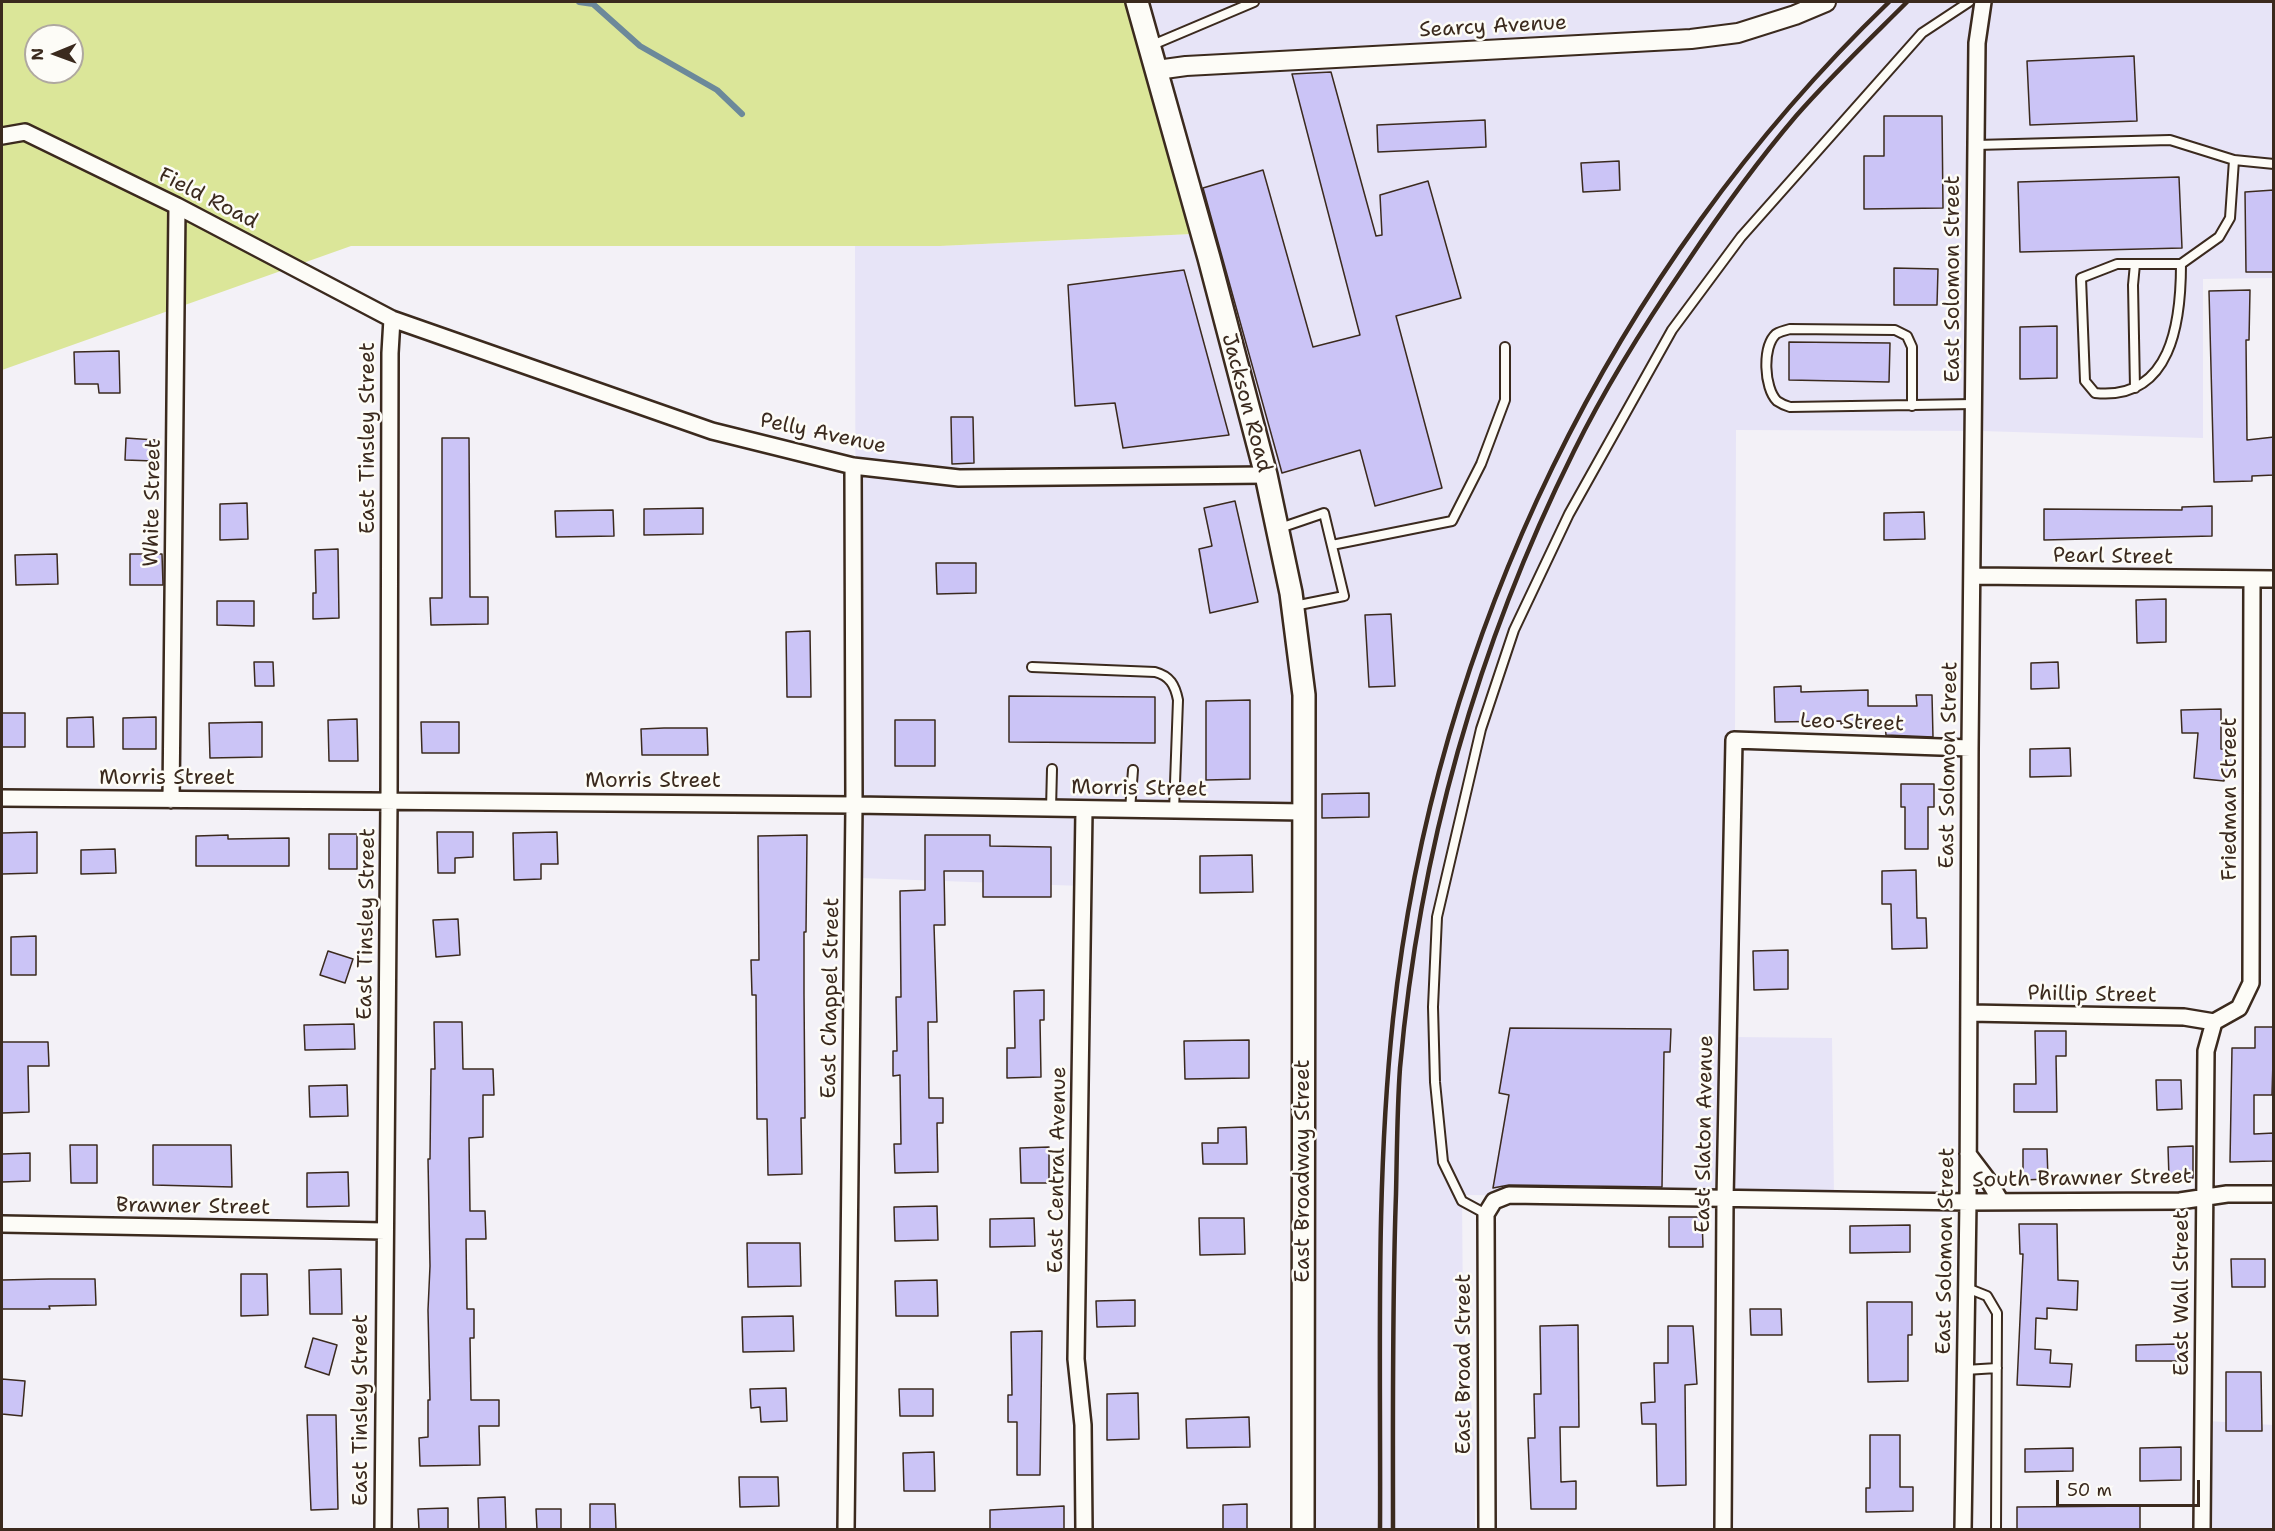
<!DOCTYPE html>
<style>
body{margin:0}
#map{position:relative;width:2275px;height:1531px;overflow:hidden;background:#f3f1f7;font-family:"Shantell Sans",sans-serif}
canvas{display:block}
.frame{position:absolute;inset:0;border:3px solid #3b2a1e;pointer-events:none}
.north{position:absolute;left:24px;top:24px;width:60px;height:60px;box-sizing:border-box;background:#fdfcf7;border:2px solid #afa8a0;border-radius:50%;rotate:269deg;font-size:16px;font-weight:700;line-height:24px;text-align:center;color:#3b2a1e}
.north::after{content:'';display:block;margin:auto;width:21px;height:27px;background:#3b2a1e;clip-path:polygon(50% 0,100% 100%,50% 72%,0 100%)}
.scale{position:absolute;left:2056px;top:1480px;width:144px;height:27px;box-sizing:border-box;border:3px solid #3b2a1e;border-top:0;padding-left:8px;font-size:18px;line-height:21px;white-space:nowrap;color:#3b2a1e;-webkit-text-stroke:4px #fdfcf7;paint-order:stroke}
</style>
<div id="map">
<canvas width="2275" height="1531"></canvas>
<div class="frame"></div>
<div class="north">N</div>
<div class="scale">50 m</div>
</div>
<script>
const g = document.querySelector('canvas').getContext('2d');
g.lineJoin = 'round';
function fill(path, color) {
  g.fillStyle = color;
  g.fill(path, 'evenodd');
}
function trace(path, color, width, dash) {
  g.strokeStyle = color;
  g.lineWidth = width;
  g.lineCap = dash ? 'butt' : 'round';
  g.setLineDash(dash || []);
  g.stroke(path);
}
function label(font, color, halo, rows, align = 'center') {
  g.font = font + ' "Shantell Sans",sans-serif';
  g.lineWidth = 5;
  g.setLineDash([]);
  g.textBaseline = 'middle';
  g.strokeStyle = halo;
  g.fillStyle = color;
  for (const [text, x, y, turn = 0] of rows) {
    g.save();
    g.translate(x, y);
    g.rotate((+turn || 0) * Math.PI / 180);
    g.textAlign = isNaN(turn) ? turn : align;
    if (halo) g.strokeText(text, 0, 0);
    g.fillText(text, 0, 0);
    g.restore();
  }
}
const built = new Path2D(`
 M1126,2H2273V278L2203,279V438L1982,431L1736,430L1734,1037L1832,1038L1834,1197L1462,1195L1463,1319L1475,1443V1529H1305L1308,816L1086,815L1082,886L859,878L856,809L855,246H940L1192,234Z
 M2208,1421L2273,1425V1529L2207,1530Z`);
const green = new Path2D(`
 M2,2H1126L1192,234L940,246H351L2,370ZM36,36H72V72H36Z`);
const stream = new Path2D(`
 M579,2L593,4L640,46L717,90L742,114`);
const building = new Path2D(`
 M2134,56L2137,121L2030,125L2027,61Z
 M1331,72L1376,236L1382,235L1380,195L1428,181L1461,298L1396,316L1442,488L1375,506L1360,450L1282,473L1203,188L1263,170L1313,347L1360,335L1292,74Z
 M1884,116H1942L1943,208L1864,209V156H1884Z
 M1485,120L1486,147L1378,152L1377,125Z
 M1619,161L1620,190L1583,192L1581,163Z
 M2179,177L2182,248L2020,252L2018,182Z
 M2274,190V272H2246L2245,192Z
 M1894,268L1938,269L1937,305H1894Z
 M1184,270L1229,435L1123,448L1115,403L1075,406L1068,285Z
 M2250,290L2249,340H2246L2247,440L2274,437V475L2252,476V481L2214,482L2209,291Z
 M2057,326V378L2020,379V327Z
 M1789,342L1890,343L1889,382L1789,380Z
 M119,351L120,393H99L98,384H75L74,352Z
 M951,417H973L974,463L952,464Z
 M126,438L155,440L154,461L125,460Z
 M442,438H469L470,597H488V624L431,625L430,598H442Z
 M1235,501L1258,602L1210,613L1199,549L1212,546L1204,508Z
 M247,503L248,539L220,540V504Z
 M2212,506V536L2044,540V509L2182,510V507Z
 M703,508V534L644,535V509Z
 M613,510L614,536L556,537L555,511Z
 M1924,512L1925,539L1884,540V513Z
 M338,549L339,618L313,619V593H316L315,550Z
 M57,554L58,584L16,585L15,555Z
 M130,554H162L163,585H130Z
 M936,563H976V593L937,594Z
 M2166,599V642L2137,643L2136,600Z
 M217,601H254V626L217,625Z
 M1391,614L1395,686L1369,687L1365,615Z
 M810,631L811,697H787L786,632Z
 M254,662H273L274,686H255Z
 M2058,662L2059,688L2031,689V663Z
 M1801,686V692L1868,690V706H1917L1916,695H1932L1933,737L1886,735L1885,723L1841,724V721L1775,722L1774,687Z
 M1009,696L1155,697V743L1009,742Z
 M1250,700V779L1206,780V701Z
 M2221,709V749L2228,750L2227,758H2233L2231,775L2225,774L2224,781L2194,778L2198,733H2182L2181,710Z
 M2,713H25V747H2Z
 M93,717L94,747H67V718Z
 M156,717V749H123V718Z
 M357,719L358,761H329L328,720Z
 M895,720H935V766H895Z
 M262,722V757L210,758L209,723Z
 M421,722H459V753H422Z
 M664,728H707L708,755H642L641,729Z
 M2070,748L2071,776L2030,777V749Z
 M1901,784H1934V807H1928V849H1905V807H1901Z
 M1369,793V817L1322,818V794Z
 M37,832V873L2,874V833Z
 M437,832H473V857L455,858V873H438Z
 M557,832L558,864H541V879L514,880L513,833Z
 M329,834H357V869H329Z
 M228,835V839L289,838V866H196V836Z
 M807,835L806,932H804V994L805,1118H801L802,1174L768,1175L767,1119H757L756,995H752L751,960H759L758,836Z
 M925,835H990V846L1051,847V897H983V871H944L945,925H934L937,1022H928L929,1098H943V1123H937L938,1172L895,1173L894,1144H901L900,1075L893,1076V1051H897L896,997H901L900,891L925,890Z
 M115,849L116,873L81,874V850Z
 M1252,855L1253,892L1200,893V856Z
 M1916,870L1917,918H1926L1927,948L1892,949L1891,904H1882V871Z
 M458,919L460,955L436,957L433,920Z
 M36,936V975H11V937Z
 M1788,950V989L1754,990L1753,951Z
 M328,951L353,959L345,983L320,975Z
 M1044,990V1020H1040L1041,1077L1007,1078V1048H1015L1014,991Z
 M434,1022H462L463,1069H493L494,1095H483V1137L469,1138L470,1211H485L486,1239H466L467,1309H474V1338H470L471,1400H499V1426H479L480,1465L420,1466L419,1438L428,1437V1400H430L428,1310L430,1266L428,1159H430L431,1069H435Z
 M354,1024L355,1049L305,1050L304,1025Z
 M2255,1027H2274L2272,1095H2254V1134L2274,1133V1161L2230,1162L2232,1048H2255Z
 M1510,1028L1671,1029L1670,1052H1664L1662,1187L1509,1185L1493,1188L1509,1095L1499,1093Z
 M2035,1031H2066V1056H2056L2057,1112H2014V1084H2036Z
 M1249,1040V1078L1185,1079L1184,1041Z
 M2,1042H48L49,1066H28L29,1112L2,1113Z
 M2156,1080H2181L2182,1109L2157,1110Z
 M347,1085L348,1116L310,1117L309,1086Z
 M1246,1127L1247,1164H1203L1202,1143H1218V1128Z
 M70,1145H97V1183H71Z
 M153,1145H231L232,1187L153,1185Z
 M2193,1146V1178H2169L2168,1147Z
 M1049,1147V1183H1021L1020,1148Z
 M2023,1149H2047L2048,1179L2023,1180Z
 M30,1153V1181L2,1182V1154Z
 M348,1172L349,1206L307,1207V1173Z
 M937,1206L938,1240L895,1241L894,1207Z
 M1669,1217H1702L1703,1247H1669Z
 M1034,1218L1035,1246L990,1247V1219Z
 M1199,1218H1244L1245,1254L1200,1255Z
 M2019,1224H2057L2058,1280L2078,1281L2077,1310L2047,1308V1319L2036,1318L2035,1349L2051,1350L2050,1363L2072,1364L2070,1387L2017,1385L2023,1254H2020Z
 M1910,1225V1252L1850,1253V1226Z
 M747,1243H800L801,1286L748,1287Z
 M2231,1259H2265V1287H2232Z
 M341,1269L342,1314H310L309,1270Z
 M241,1274H267L268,1315L241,1316Z
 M49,1279H95L96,1305L49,1306L50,1309H2V1280Z
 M937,1280L938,1316H896L895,1281Z
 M1135,1300V1326L1097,1327L1096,1301Z
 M1867,1302H1912V1335H1908V1381L1868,1382Z
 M1750,1309H1781L1782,1335H1751Z
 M793,1316L794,1351L743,1352L742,1317Z
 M1578,1325L1579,1427H1560L1561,1482L1576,1481V1509H1531L1528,1438H1535L1534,1394H1541L1540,1326Z
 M1668,1326H1693L1697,1384L1685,1385L1686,1485L1657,1486L1656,1424H1642L1641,1403L1655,1402L1654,1363H1668Z
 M1042,1331L1040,1475H1017V1422H1008V1395H1012L1011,1332Z
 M313,1338L337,1345L329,1375L305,1367Z
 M2179,1344V1361H2136V1345Z
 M2226,1372H2261L2262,1431H2226Z
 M2,1379L25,1381L22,1416L2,1414Z
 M786,1388L787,1421L761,1422L760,1407L751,1408L750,1389Z
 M899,1389H933V1416H900Z
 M1138,1393L1139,1439L1107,1440V1394Z
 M307,1415H336L338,1509L311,1510Z
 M1249,1417L1250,1447L1187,1448L1186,1419Z
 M1870,1435H1900V1487H1913V1511L1866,1512V1488H1870Z
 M2181,1447V1480L2140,1481V1448Z
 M2073,1448V1471L2025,1472V1449Z
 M934,1452L935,1491H904L903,1453Z
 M739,1477H778L779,1506L740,1507Z
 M505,1497L506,1530H479L478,1498Z
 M590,1504H615L616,1530H590Z
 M1247,1504V1530H1223V1505Z
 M1064,1506V1530H990V1510Z
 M2140,1506V1530H2017V1507Z
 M448,1508V1530H419L418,1509Z
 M536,1509H561V1530H537Z`);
const service = new Path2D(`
 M1150,46L1254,2
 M1976,145L2170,140L2234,160L2274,164
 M2181,264C2181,321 2172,401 2095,393L2085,381L2081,278L2117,264H2181L2219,237L2230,218L2234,160
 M2135,388L2133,285L2135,264
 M1912,406V347L1907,336L1895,330L1790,329C1786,330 1779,332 1776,334C1762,347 1764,388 1777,401C1780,403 1786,406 1790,407L1974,404
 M1280,528L1324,513L1344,596L1294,606
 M1332,545L1452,521L1481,464L1505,400V347
 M1032,667L1155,672C1170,676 1175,685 1178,700L1174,811
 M1051,809L1052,769
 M1130,810L1133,770
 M1486,1214L1462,1201L1443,1162L1435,1082L1433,1007L1437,917L1481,729L1514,630L1569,514L1672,330L1741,237L1922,33L1969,2
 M1967,1288L1987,1296L1997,1313L1996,1530
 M1965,1370L1997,1368`);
const minor = new Path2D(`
 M2,136L25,132L177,206L392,319L712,431L853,466L959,478L1266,475
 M1973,576L2274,579
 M2,798L854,805L1304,812
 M171,800L177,206
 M1084,810L1076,1359L1083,1425L1084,1530
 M1969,1013L2184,1017L2214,1022
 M2214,1022L2239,1008L2251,983L2252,579
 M1968,1154L1990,1183L2001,1202
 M2,1224L385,1231
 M383,1530L389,801L390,353L392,319
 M846,1530L854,805L853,466
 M1487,1530L1486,1214L1494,1201L1509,1195L1968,1202L2180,1201L2227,1194H2274
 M1723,1530L1725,1199L1734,740L1970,748
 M1963,1530L1968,1202L1970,748L1977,43L1983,2
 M2202,1530L2206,1051L2214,1022`);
const tertiary = new Path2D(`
 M1157,70L1186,66L1691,39L1738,33L1795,15L1826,2`);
const secondary = new Path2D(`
 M1137,2L1209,258L1266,475L1291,593L1304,695L1303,1530`);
const rail = new Path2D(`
 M1380,1530C1381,1360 1375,1188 1393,1019C1434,637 1612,269 1889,2
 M1393,1530C1393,1418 1392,1306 1396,1194C1397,1152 1397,1110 1400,1068C1419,853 1478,644 1574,451C1606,386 1645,324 1686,264C1720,213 1756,163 1796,116C1831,76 1870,39 1907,2`);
const streetNames = [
 ["Searcy Avenue",1493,27,-3],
 ["Field Road",208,199,27],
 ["East Solomon Street",1954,279,-90],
 ["Jackson Road",1246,403,75],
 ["Pelly Avenue",823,434,12],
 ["East Tinsley Street",369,438,-90],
 ["White Street",153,503,-89],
 ["Pearl Street",2113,557,1],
 ["Leo Street",1852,723,2],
 ["East Solomon Street",1949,765,-89],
 ["Morris Street",167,779],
 ["Morris Street",653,782],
 ["Morris Street",1139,789,1],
 ["Friedman Street",2231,799,-90],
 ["East Tinsley Street",367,924,-89],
 ["Phillip Street",2092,995,1],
 ["East Chappel Street",831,998,-89],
 ["East Slaton Avenue",1705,1134,-89],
 ["East Central Avenue",1058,1170,-89],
 ["East Broadway Street",1304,1171,-90],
 ["South Brawner Street",2082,1179,-1],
 ["Brawner Street",193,1207,1],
 ["East Solomon Street",1946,1251,-89],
 ["East Wall Street",2183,1293,-90],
 ["East Broad Street",1465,1364,-90],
 ["East Tinsley Street",362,1410,-90]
];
fill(built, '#e7e4f7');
fill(green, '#dbe699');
trace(stream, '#6c899a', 6);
fill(building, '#cbc4f6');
trace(building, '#3b2a1e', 1.5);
trace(service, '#3b2a1e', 12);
trace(minor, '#3b2a1e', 20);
trace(tertiary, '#3b2a1e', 22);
trace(secondary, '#3b2a1e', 26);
trace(service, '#fdfcf7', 8);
trace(minor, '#fdfcf7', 15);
trace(tertiary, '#fdfcf7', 18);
trace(secondary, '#fdfcf7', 21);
trace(rail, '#3b2a1e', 4.5);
label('21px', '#3b2a1e', '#fdfcf7', streetNames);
</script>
